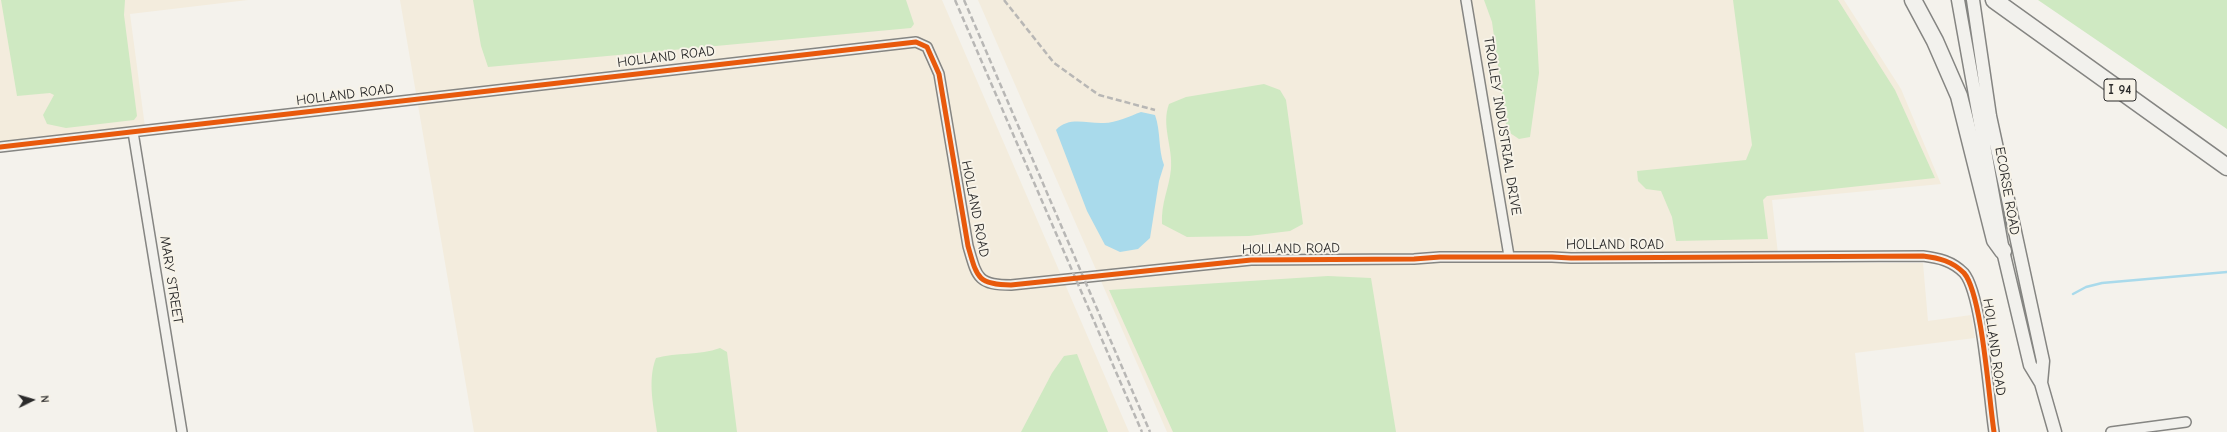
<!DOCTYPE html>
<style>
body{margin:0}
#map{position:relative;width:2227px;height:432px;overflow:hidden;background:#f4f2ec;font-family:"Comic Neue",sans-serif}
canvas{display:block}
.north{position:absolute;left:12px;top:380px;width:40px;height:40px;-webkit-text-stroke:3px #f7f3e8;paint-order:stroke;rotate:85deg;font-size:11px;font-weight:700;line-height:16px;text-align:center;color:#2b2b2b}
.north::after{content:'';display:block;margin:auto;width:14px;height:18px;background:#2b2b2b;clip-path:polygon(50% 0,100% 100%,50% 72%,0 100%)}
</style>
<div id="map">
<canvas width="2227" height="432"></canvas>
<div class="north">N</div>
</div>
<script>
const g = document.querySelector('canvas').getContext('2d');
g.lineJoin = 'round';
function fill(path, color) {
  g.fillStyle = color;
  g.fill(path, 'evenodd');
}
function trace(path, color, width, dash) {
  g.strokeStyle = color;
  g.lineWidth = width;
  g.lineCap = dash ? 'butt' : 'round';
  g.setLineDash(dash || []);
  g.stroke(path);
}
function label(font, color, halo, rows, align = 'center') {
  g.font = font + ' "Comic Neue",sans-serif';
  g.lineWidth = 4;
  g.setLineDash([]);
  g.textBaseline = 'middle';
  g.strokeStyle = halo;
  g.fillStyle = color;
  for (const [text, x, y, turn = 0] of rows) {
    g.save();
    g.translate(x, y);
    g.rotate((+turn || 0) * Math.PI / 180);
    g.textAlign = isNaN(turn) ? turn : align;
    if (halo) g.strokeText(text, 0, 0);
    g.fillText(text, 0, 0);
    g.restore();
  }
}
const built = new Path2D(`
 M0,0H248L130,14L145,127L0,142Z
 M400,0H942L1129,432H474Z
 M978,0H1844L1901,89L1941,184L1772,200L1779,263H1923L1928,321L1971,315L1975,338L1855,353L1864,432H1167Z`);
const green = new Path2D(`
 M1,0H125L124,15L137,116L134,120L66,128L47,124L43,115L54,95L50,93L17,96Z
 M473,0H906L914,24L911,28L488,67L481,46Z
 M1484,0H1535L1539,73L1530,137L1519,139L1507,131L1492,22Z
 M1733,0H1838L1895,90L1935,178L1767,196L1763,200L1768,239L1676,241L1672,217L1661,191L1646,189L1638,181L1637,171L1746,160L1752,145Z
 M2038,0H2227V129Z
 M1264,84L1280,90L1286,100L1303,224L1290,231L1249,236L1187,237L1162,224C1161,202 1169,189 1171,169C1173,147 1161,125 1169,104L1186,97Z
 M1328,276L1371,278L1396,432H1173L1109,290Z
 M720,348L727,352L737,432H657C654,408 647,381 656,358C677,352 699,356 720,348Z
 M1077,354L1108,432H1021L1052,373L1064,356Z`);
const water = new Path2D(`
 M1141,112L1155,115C1161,132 1158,149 1164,165L1159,181L1150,238L1138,249L1120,252L1105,245L1087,211L1056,130C1069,116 1087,124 1104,123C1116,123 1130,116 1141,112Z`);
const stream = new Path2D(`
 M2073,294L2086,287L2102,283L2227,272`);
const minor = new Path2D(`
 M1466,0L1509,256
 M133,132L182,432
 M0,147L916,42L927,47L939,74L968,246C977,277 977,285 1011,285L1251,260L1414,259L1440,257H1552L1571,258L1923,256C1939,258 1952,261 1964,273C1982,294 1989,400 1994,432
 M2111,432L2186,422`);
const secondary = new Path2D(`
 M1958,0L2003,251L2030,365L2041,383L2055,432
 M1973,0L1990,116L2043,361L2041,383`);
const motorway = new Path2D(`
 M1913,0L1935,41L1959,96L1995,240L2003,251
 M1994,0L2227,167`);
const rail = new Path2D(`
 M955,0L1142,432
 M964,0L1150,432
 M1004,0L1054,63L1099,95L1155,110`);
const cycleway = new Path2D(`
 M0,147L916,42L927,47L939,74L968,246C977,277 977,285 1011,285L1251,260L1414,259L1440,257H1552L1571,258L1923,256C1939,258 1952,261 1964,273C1982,294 1989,400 1994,432`);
const shields = [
 [2120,90,32]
];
const shieldNames = [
 ["I 94",2120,90]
];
const streetNames = [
 ["HOLLAND ROAD",666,57,-7],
 ["HOLLAND ROAD",345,95,-7],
 ["TROLLEY INDUSTRIAL DRIVE",1502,126,81],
 ["ECORSE ROAD",2007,191,80],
 ["HOLLAND ROAD",975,209,79],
 ["HOLLAND ROAD",1615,245],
 ["HOLLAND ROAD",1291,249,-1],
 ["MARY STREET",171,280,81],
 ["HOLLAND ROAD",1994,347,82]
];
fill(built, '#f3ecdd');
fill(green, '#cfe9c2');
fill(water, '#a9daeb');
trace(stream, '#a9daeb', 2.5);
trace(minor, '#858582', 12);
trace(secondary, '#858582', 15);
trace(motorway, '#858582', 19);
trace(minor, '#f2f1ed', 9);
trace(secondary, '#f2f1ed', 12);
trace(motorway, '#f2f1ed', 16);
trace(rail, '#b8b7b5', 2.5, [6, 3]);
trace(cycleway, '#e8590c', 5);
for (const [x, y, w] of shields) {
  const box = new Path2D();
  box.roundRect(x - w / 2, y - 11, w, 22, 3);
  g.fillStyle = '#f7f3e8';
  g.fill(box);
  trace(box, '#2b2b2b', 1);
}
label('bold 13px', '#2b2b2b', null, shieldNames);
label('14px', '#2b2b2b', '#f7f3e8', streetNames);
</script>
